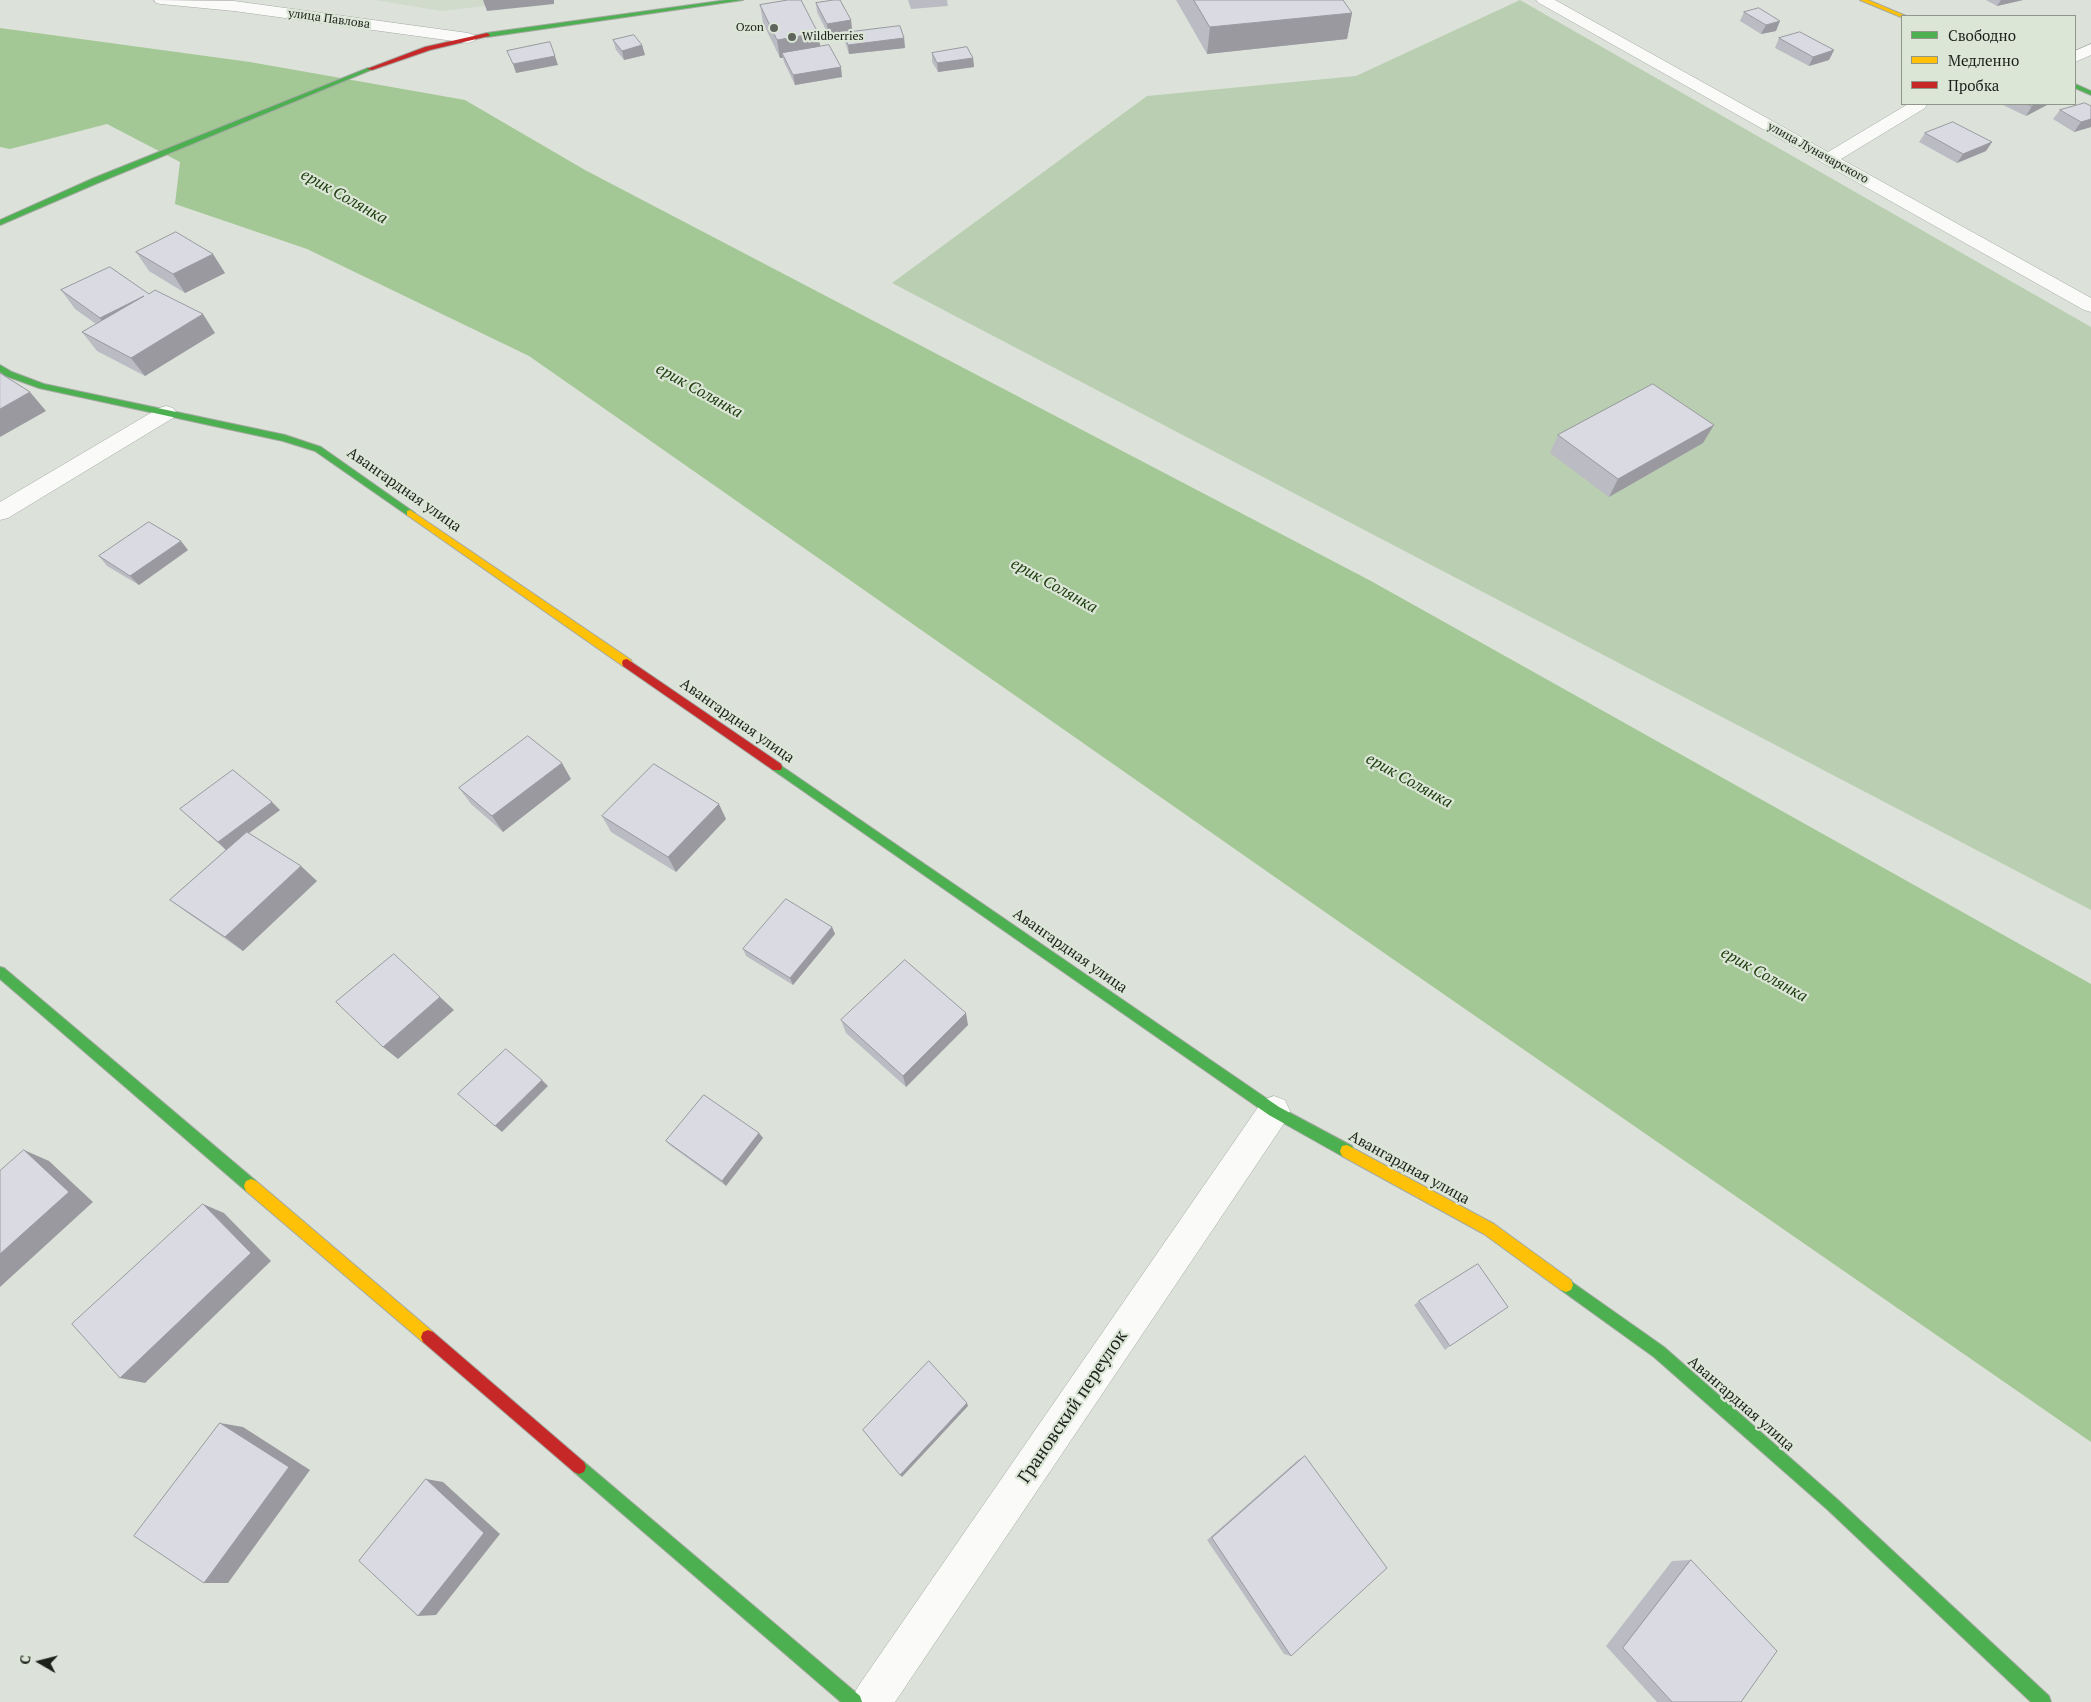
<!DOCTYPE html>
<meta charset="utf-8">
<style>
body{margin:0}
#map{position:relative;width:2091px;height:1702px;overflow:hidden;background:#dce2da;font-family:"PT Serif",serif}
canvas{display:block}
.legend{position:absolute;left:1901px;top:15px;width:175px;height:90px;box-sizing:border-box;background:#dbe6d7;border:1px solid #8f978b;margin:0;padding:6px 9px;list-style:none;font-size:15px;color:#1c201a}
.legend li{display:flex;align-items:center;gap:10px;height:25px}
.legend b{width:25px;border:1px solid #8f978b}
.north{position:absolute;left:15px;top:1637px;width:50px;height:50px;-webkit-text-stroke:4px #dbe6d7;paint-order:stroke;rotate:278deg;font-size:14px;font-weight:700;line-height:20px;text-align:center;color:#1c201a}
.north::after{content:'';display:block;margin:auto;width:18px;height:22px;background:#1c201a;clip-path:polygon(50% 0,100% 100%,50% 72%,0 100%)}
</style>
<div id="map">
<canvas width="2091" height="1702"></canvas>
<ul class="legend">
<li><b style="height:6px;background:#4caf50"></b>Свободно</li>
<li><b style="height:6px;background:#ffc107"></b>Медленно</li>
<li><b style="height:6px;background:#c62828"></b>Пробка</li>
</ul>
<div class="north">С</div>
</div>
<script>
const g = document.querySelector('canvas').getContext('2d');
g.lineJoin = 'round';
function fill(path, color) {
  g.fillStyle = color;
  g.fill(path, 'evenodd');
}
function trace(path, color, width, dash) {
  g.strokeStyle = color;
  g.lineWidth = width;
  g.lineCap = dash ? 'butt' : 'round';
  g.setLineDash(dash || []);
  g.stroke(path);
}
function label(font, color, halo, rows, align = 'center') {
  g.font = font + ' "PT Serif",serif';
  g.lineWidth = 4.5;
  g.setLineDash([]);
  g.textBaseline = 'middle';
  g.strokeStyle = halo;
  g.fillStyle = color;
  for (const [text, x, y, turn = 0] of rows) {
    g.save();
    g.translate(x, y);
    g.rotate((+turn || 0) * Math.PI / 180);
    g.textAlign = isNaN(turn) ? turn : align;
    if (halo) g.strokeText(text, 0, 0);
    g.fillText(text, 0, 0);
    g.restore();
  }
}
const built = new Path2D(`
 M374,0H539L441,11Z`);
const green = new Path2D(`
 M1520,0L2091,327V910L892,283L1147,96L1356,76Z`);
const water = new Path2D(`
 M0,28L250,62L465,100L585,170L1371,581L2091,984V1442L1335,919L529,356L307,249L175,204L180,162L107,124L10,149L0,147Z`);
const street = new Path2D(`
 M154,0L234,1L468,33L474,35L476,38L474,41L468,43L234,11L161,4L156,3Z
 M1536,0H1555L1828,152L1908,104H1927L1925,108L1841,159L2091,298V312L2084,310L1539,3Z
 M2091,44V55L2075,62V51Z
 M166,406L173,408L177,413L173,418L8,518L0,520V502L159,408Z
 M1274,1096L1285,1100L1290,1111L1285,1122L895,1702H851L857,1688L1263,1100Z`);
const fast = new Path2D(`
 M727,0H743L487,37L484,35L487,33Z
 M368,68L373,69L100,182L0,225V220L94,178Z
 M2075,84L2091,91V95L2075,88Z
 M0,365L12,372L44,384L285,435L321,447L415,513L413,515H407L315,451L283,441L39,388L6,376L0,372Z
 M777,763L1279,1107L1352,1146L1354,1151L1352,1156L1347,1157L1342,1156L1269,1115L773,770L772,767L773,764Z
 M0,967L4,968L256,1181L258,1186L256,1191L251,1193L246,1191L0,979Z
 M1566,1278L1664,1347L1838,1500L2049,1696L2051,1702H2031L1828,1510L1654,1357L1561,1290L1559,1285L1561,1280Z
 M579,1460L584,1462L860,1696L862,1702H841L574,1472L572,1467L574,1462Z`);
const slow = new Path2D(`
 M1860,0H1868L1906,16L1901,17Z
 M410,510L631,660L632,663L631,666H623L407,515V511Z
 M1347,1145L1494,1224L1571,1280L1573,1285L1571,1290L1566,1292L1561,1290L1484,1234L1342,1156L1340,1151L1342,1146Z
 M251,1179L256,1181L433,1332L435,1337L433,1342L428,1344L423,1342L246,1191L244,1186L246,1181Z`);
const jam = new Path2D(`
 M487,33L490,35L489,36L430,50L372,70L367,69L425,47Z
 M627,659L781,764L782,767L781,770H773L623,666L622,663L623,660Z
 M428,1330L433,1332L584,1462L586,1467L584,1472L579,1474L574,1472L423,1342L421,1337L423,1332Z`);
const wall = new Path2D(`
 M908,0H947L948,6L911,9Z
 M1176,0H1343L1352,13L1347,39L1207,54Z
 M1986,0H2023L1997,6Z
 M816,3L851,20L852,30L828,34L817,12Z
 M760,5L820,47L842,77L795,85L784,62L783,58H780L763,23Z
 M1744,12L1776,31L1761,34L1740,21Z
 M843,33L904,38L905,48L849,54L845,42Z
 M1779,38L1834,50L1829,60L1809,66L1775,48Z
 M613,40L642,45L645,55L624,60L616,50Z
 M932,53L973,58L974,67L938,72L932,62Z
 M2004,104H2048L2047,105L2026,116L2003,105Z
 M2060,110L2091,127L2074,132L2053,119Z
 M1925,133L1992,142L1986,151L1957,163L1919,142Z
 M136,252L225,273L185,293L149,271Z
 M61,290L149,294L215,333L145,376L97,351L82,332L96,324L75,309Z
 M1558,435L1703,443L1609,497L1550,453Z
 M188,550L139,585L107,566L99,556Z
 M571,779L503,832L471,804L459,788Z
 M180,809L280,810L249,833L317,881L243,951L189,914L170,900L226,850Z
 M602,816L726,819L676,872L611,832Z
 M832,927L835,934L793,985L746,956L743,949Z
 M841,1020L968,1025L906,1087L846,1033Z
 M759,1133L763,1138L726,1186L671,1146L666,1141Z
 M1419,1301L1450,1346L1445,1350L1414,1305Z
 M1305,1456L1291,1656L1284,1654L1207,1540L1298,1460Z
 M1691,1560L1741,1702H1657L1606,1646L1672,1561Z`);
const shadedWall = new Path2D(`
 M483,0H554V4L487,11Z
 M2001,0H2023L1997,6Z
 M1352,13L1347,39L1207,54L1210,27Z
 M851,20L852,30L828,34L827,24Z
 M1780,21L1776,31L1761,34L1766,25Z
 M818,33L821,51L782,53L783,58H780L777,40Z
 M904,38L905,48L849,54L848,45Z
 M642,45L645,55L624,60L622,51Z
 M1834,50L1829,60L1809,66L1813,57Z
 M555,56L558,65L516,73L513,64Z
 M973,58L974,67L938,72L937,63Z
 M841,67L842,77L795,85L793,75Z
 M2037,104H2048L2047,105L2026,116L2032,106Z
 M2091,119V127L2074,132L2081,122Z
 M1992,142L1986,151L1957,163L1963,154Z
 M213,254L225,273L185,293L173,274Z
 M144,296L114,337L100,318Z
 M203,314L215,333L145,376L131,358Z
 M30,392L46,411L0,437V409Z
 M1714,425L1703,443L1609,497L1618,479Z
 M181,541L188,550L139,585L130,576Z
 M562,763L571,779L503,832L492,816Z
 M272,802L280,810L226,850L218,842Z
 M719,804L726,819L676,872L668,857Z
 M301,866L317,881L243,951L225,937Z
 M832,927L835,934L793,985L790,978Z
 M440,997L454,1010L398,1059L383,1047Z
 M966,1013L968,1025L906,1087L903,1076Z
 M542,1080L548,1086L502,1132L495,1126Z
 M759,1133L763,1138L726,1186L722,1181Z
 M24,1150L49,1161L93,1202L0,1287V1254Z
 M203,1204L224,1213L271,1261L145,1383L120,1378Z
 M967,1403L968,1406L902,1477L900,1475Z
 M220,1423L243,1427L310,1470L228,1583H204Z
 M426,1479L443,1482L500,1534L436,1615L418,1616Z`);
const building = new Path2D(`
 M788,0H801L818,33L777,40L760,5Z
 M834,0H840L851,20L827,24L816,3Z
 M1194,0H1343L1352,13L1210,27Z
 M1759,8L1780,21L1766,25L1744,12Z
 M900,26L904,38L848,45L843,33Z
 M1800,32L1834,50L1813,57L1779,38Z
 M634,35L642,45L622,51L613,40Z
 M550,42L555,56L513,64L507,51Z
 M829,45L841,67L793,75L782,53Z
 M967,47L973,58L937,63L932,53Z
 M2085,103L2091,106V119L2081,122L2060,110Z
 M2027,104H2037L2032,106Z
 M1953,122L1992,142L1963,154L1925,133Z
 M176,232L213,254L173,274L136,252Z
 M110,267L149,294L155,290L203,314L131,358L82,332L144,296L100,318L61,290Z
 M0,373L30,392L0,409Z
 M1653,384L1714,425L1618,479L1558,435Z
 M149,522L181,541L130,576L99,556Z
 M528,736L562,763L492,816L459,788Z
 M654,764L719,804L668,857L602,816Z
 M233,770L272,802L218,842L180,809Z
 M247,832L301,866L225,937L170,900Z
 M786,899L832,927L790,978L743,949Z
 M394,954L440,997L383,1047L336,1002Z
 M905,960L966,1013L903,1076L841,1020Z
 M506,1049L542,1080L495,1126L458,1094Z
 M704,1095L759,1133L722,1181L666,1141Z
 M24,1150L69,1192L0,1254V1171Z
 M203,1204L251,1253L120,1378L72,1324Z
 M1478,1264L1508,1307L1450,1346L1419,1301Z
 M929,1361L967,1403L900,1475L863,1430Z
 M220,1423L289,1467L204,1583L134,1536Z
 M1305,1456L1387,1568L1291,1656L1212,1538Z
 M426,1479L484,1533L418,1616L359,1561Z
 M1691,1560L1777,1651L1741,1702H1672L1623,1648Z`);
const markers = [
 [774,28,5,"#5f645d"],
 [792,37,5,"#5f645d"]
];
const farStreetnames = [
 ["улица Павлова",329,19,8],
 ["улица Луначарского",1818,153,29]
];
const farPoinames = [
 ["Ozon",764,28],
 ["Wildberries",802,37,"left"]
];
const streetNames = [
 ["Авангардная улица",404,490,35],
 ["Авангардная улица",737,721,35],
 ["Авангардная улица",1070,951,35],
 ["Авангардная улица",1409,1168,29],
 ["Авангардная улица",1741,1404,41]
];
const waterNames = [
 ["ерик Солянка",344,197,29],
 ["ерик Солянка",699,391,29],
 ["ерик Солянка",1054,586,29],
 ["ерик Солянка",1409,781,29],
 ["ерик Солянка",1764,975,29]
];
const nearStreetnames = [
 ["Грановский переулок",1073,1407,-56]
];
fill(built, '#d0dbcc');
fill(green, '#bacfb2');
fill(water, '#a4c796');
trace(street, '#a4a9a2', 1);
trace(fast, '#a4a9a2', 2);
trace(slow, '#a4a9a2', 2);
trace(jam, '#a4a9a2', 2);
fill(street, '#fafbf9');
fill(fast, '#4caf50');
fill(slow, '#ffc107');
fill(jam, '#c62828');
fill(wall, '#bbbbc3');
fill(shadedWall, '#99999f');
fill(building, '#dadae3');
trace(building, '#99999f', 1);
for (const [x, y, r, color] of markers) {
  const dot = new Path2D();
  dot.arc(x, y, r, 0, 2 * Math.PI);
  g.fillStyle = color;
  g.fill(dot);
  trace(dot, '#dbe6d7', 2);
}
label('12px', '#1c201a', '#dbe6d7', farStreetnames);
label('12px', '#1c201a', '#dbe6d7', farPoinames, 'right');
label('15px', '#1c201a', '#dbe6d7', streetNames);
label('italic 16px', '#203f11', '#dbe6d7', waterNames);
label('18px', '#1c201a', '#dbe6d7', nearStreetnames);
</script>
